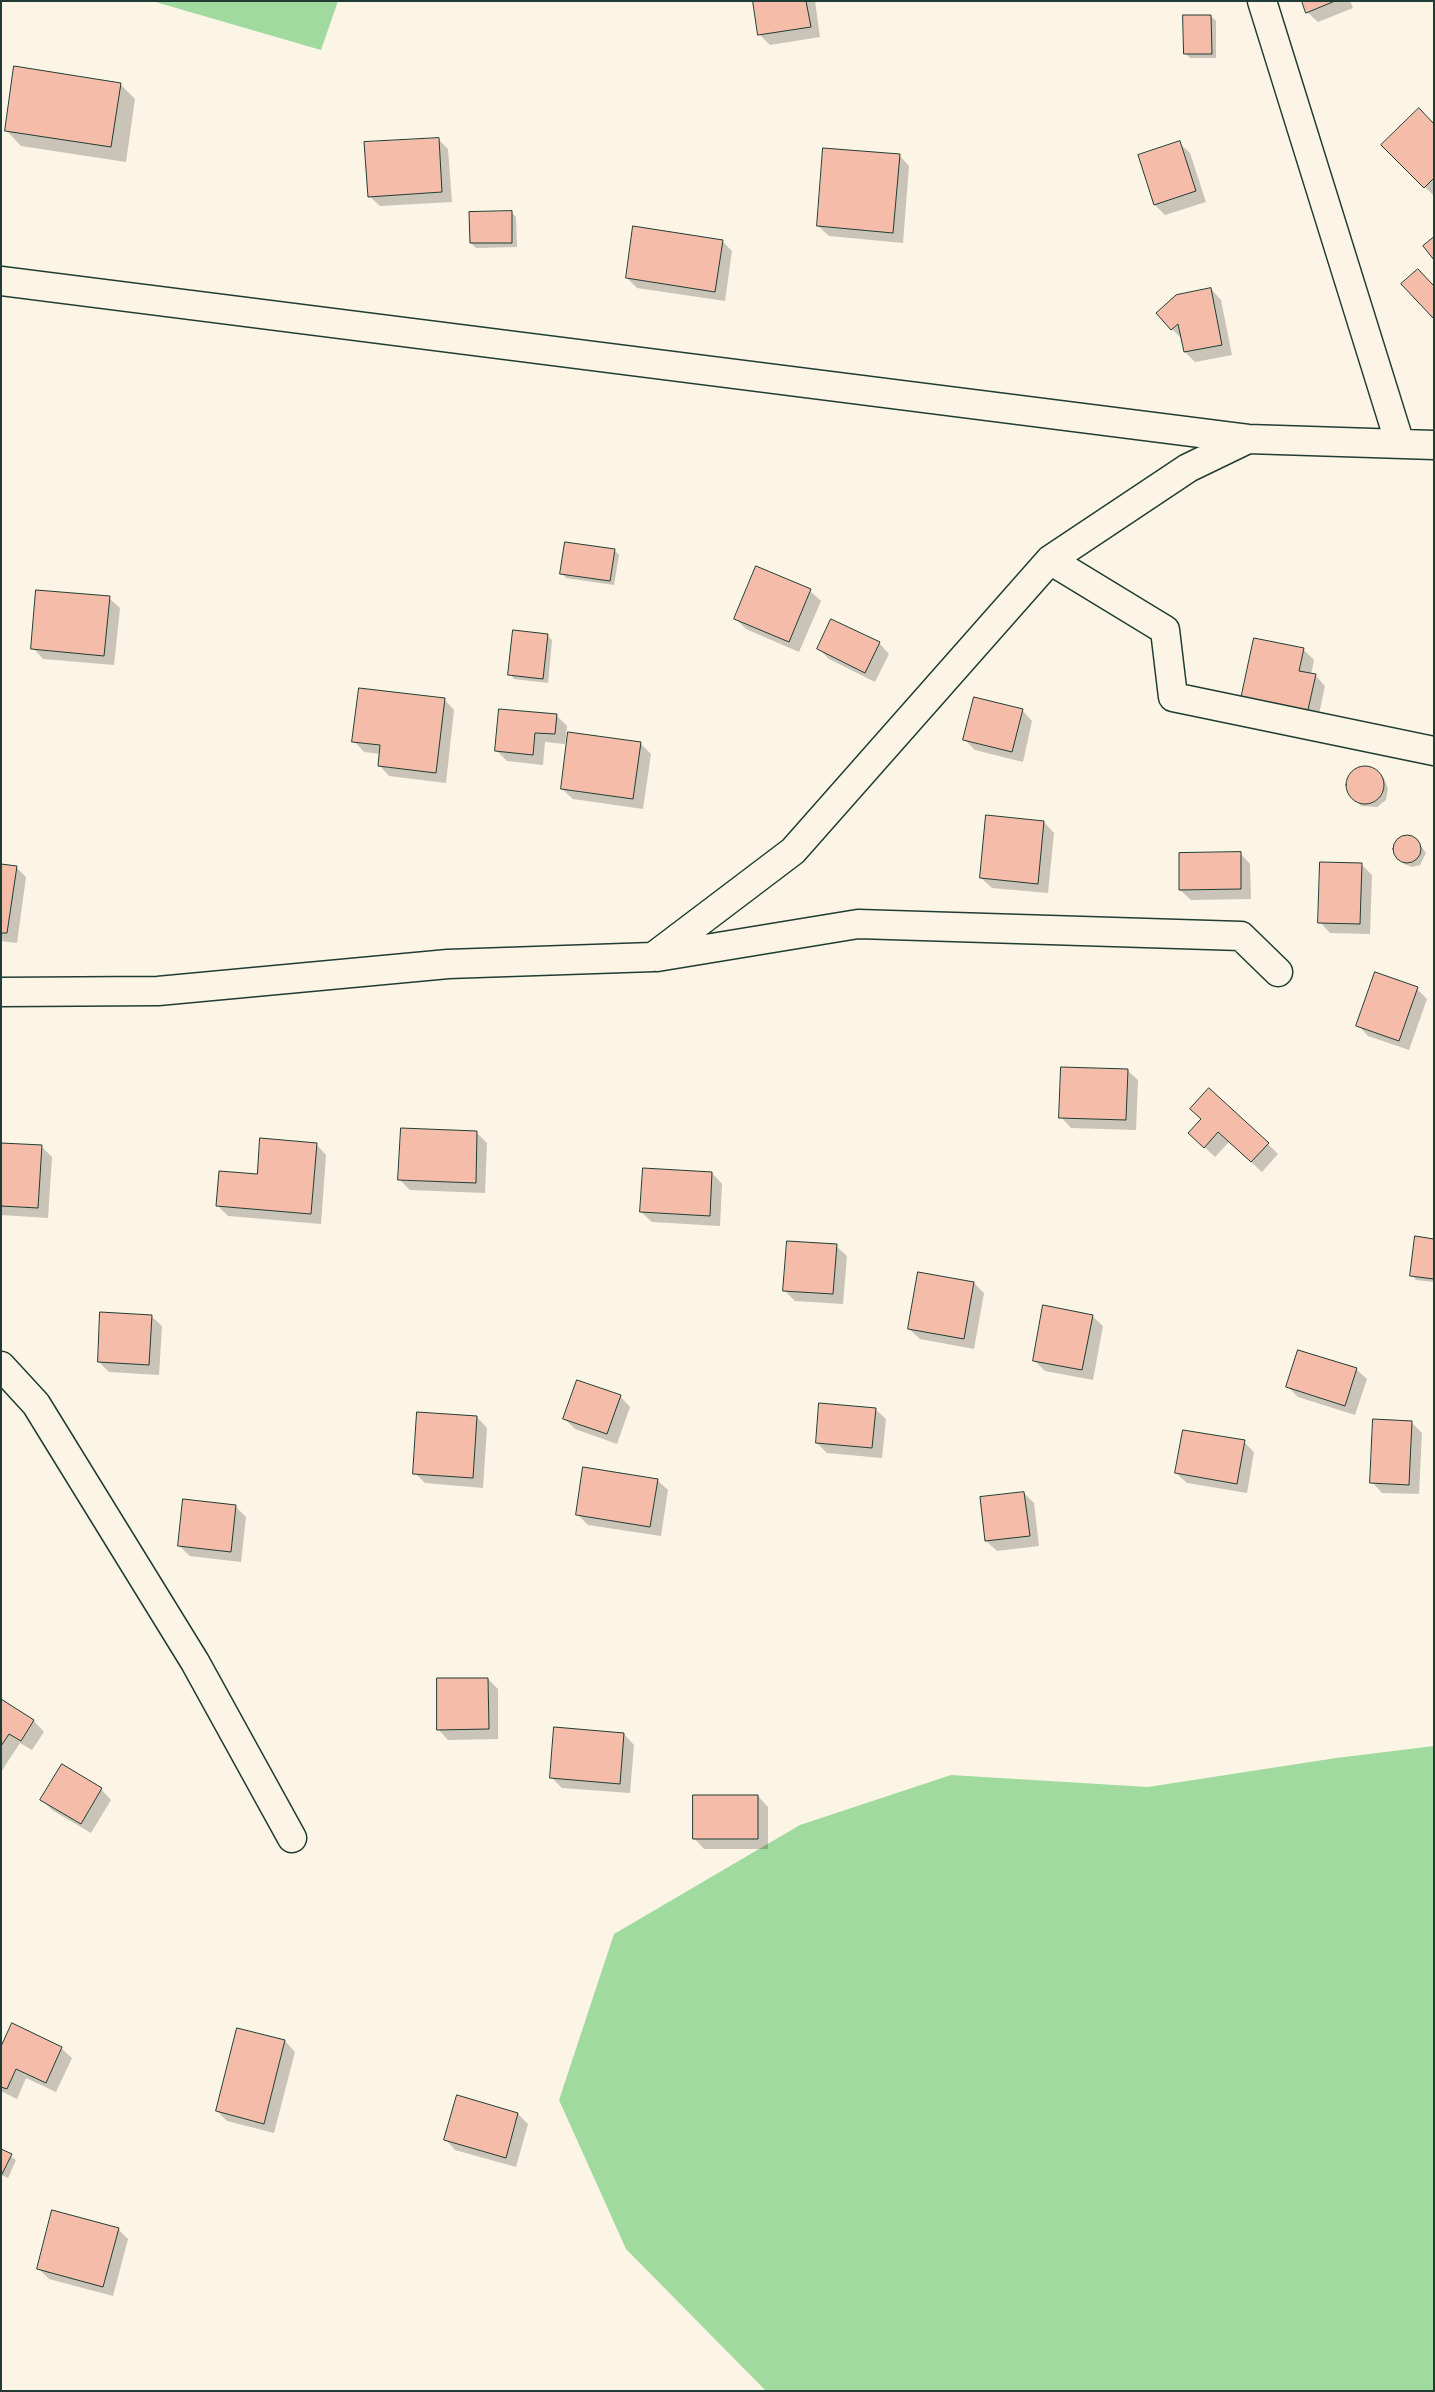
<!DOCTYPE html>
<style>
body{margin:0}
#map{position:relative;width:1435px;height:2392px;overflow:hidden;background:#fcf5e5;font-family:"Architects Daughter",sans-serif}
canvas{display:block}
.frame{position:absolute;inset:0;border:2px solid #1f3d34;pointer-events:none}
</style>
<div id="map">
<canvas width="1435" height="2392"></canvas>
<div class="frame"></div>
</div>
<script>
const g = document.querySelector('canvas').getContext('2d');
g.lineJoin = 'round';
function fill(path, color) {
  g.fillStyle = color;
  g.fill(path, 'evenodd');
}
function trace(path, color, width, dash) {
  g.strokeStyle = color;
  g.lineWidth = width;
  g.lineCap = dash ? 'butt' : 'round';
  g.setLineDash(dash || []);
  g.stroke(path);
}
const green = new Path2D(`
 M152,1H338L321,50Z
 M1434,1746V2391H766L626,2249L559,2100L614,1934L800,1825L951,1775L1148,1787L1336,1758Z`);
const shadow = new Path2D(`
 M755,1H815L820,37L770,45L759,34Z
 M1303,1H1350L1353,8L1318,22L1307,12Z
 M1211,16L1216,21V58H1190L1185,53Z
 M120,84L135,99L126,162L21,146L6,130Z
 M1434,125V196L1383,145Z
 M438,139L448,149L452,202L380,206L369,196Z
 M1179,143L1190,153L1206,202L1165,215L1155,205Z
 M899,155L909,166L903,243L829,236L818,226Z
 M511,212L516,217L517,247L476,248L471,243Z
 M722,241L732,251L725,301L637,288L627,278Z
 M1211,289L1221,300L1232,355L1195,362L1185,352L1183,340L1172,329Z
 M614,550L619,555L614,585L566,578L562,573Z
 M757,568L810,591L821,601L799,652L746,629L735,618Z
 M109,598L120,608L114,665L43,659L33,648Z
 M547,635L552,640L548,683L514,679L510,674Z
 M879,643L889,654L875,682L829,659L818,648Z
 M1304,650L1314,660L1311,675H1315L1325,686L1317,723L1253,709Z
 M444,699L454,710L446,783L389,776L379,765L381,754L364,752L354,741Z
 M1022,710L1032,721L1023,762L975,750L964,739Z
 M557,716L567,726L565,744L545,742L543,765L507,761L497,751Z
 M640,743L651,754L643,809L573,799L562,789Z
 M1362,767L1378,773L1384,778L1388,789L1386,800L1377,807L1361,806L1348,791V779L1356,769Z
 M1044,822L1054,833L1048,893L992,888L981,878Z
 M1408,835L1416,839L1426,853L1420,865L1412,867L1404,864L1394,852L1397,840Z
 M1240,853L1250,864L1251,899L1191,900L1180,890Z
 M1361,864L1372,875L1370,934L1330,933L1320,922Z
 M1,865L16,867L26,877L17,943L1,941Z
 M1417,989L1427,999L1409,1050L1368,1036L1358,1025Z
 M1127,1070L1138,1080L1136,1130L1071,1128L1061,1117Z
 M1202,1119L1268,1144L1278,1154L1262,1172L1229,1142L1215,1157L1200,1143Z
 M477,1133L487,1143L485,1193L410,1190L400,1180Z
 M1,1144L42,1147L52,1157L48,1218L1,1215Z
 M316,1144L326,1155L321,1224L228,1216L218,1206L258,1175Z
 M712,1173L722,1184L720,1226L652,1222L641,1212Z
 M1434,1240V1282L1416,1280L1412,1275Z
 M836,1246L847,1256L843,1304L795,1301L784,1290Z
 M974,1283L984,1293L974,1349L920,1339L909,1329Z
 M151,1316L162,1326L159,1375L109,1372L99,1362Z
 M1092,1316L1103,1326L1093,1380L1045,1371L1034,1360Z
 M1356,1369L1367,1379L1355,1415L1298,1397L1288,1387Z
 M620,1396L630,1407L617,1444L575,1429L564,1418Z
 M875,1409L886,1419L882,1458L827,1453L817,1443Z
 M477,1417L487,1428L483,1488L425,1483L415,1473Z
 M1411,1422L1422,1433L1419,1494L1382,1493L1372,1482Z
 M1244,1442L1254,1452L1247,1493L1187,1483L1176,1473Z
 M657,1480L668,1490L661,1536L588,1525L577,1514Z
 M1024,1493L1034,1503L1039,1546L997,1551L986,1541Z
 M236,1507L246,1517L241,1562L190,1556L179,1546Z
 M488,1679L498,1689V1739L448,1740L438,1729Z
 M1,1701L34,1721L44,1732L32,1750L20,1743L1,1772Z
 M624,1734L634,1745L630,1793L562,1788L551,1777Z
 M101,1789L111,1800L91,1833L52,1810L42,1800Z
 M758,1796L768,1807V1849H704L694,1838Z
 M238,2030L285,2041L295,2052L274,2133L227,2121L217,2111Z
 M61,2048L72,2058L56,2092L26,2078L17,2099L1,2091V2050Z
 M518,2114L528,2124L516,2167L455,2150L445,2139Z
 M1,2150L16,2160L8,2178L1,2175Z
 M118,2229L128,2239L113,2296L49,2279L39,2269Z`);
const building = new Path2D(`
 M753,1H806L811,27L758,35Z
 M1302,1H1335L1306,13Z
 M1183,15H1211L1212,54H1184Z
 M14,66L121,83L111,147L5,131Z
 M1419,108L1434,124V178L1424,188L1381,145Z
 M439,138L442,192L368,197L364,142Z
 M1180,141L1196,191L1154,205L1138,155Z
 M823,148L900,154L893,233L817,226Z
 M512,211V243H470L469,212Z
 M633,226L723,240L715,292L626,278Z
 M1434,237V260L1423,246Z
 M1418,269L1434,286V319L1401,284Z
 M1211,288L1222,345L1184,352L1178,324L1171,330L1156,313L1176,295Z
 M565,542L615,549L610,581L560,574Z
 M756,566L811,589L789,642L734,619Z
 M36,590L110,596L104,656L31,649Z
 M831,619L880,642L865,673L817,649Z
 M513,630L548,634L543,679L508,675Z
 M1254,638L1304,648L1299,671L1316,674L1307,714L1241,699Z
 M359,688L445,698L436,773L378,766L380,745L352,742Z
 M974,697L1023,709L1012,752L963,740Z
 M499,709L557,714L555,734L535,733L533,755L495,751Z
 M568,732L641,742L633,799L561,789Z
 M1346 785a19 19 0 1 1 38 0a19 19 0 1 1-38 0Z
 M986,815L1044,821L1038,884L980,878Z
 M1393 849a14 14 0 1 1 28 0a14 14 0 1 1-28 0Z
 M1241,852V889L1179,890V853Z
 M1320,862L1362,863L1360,924L1318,923Z
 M1,864L17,866L7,933H1Z
 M1375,972L1418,987L1399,1041L1356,1026Z
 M1061,1067L1128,1069L1126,1120L1059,1118Z
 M1209,1088L1269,1143L1251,1162L1218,1132L1204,1148L1188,1133L1201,1119L1190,1109Z
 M401,1128L477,1131L476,1183L398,1180Z
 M260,1138L317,1143L311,1214L216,1206L219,1171L257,1174Z
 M1,1143L42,1145L38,1208L1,1206Z
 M643,1168L712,1172L710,1216L640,1212Z
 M1415,1236L1434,1239V1279L1410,1276Z
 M787,1241L837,1244L833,1294L783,1291Z
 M918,1272L974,1282L964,1339L908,1329Z
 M1043,1305L1093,1315L1082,1370L1033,1361Z
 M100,1312L152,1315L149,1365L98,1362Z
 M1298,1350L1357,1368L1345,1406L1286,1387Z
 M577,1380L621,1395L607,1434L563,1419Z
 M819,1403L876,1408L872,1448L816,1443Z
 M417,1412L477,1416L473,1478L413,1474Z
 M1373,1419L1412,1421L1409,1485L1370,1483Z
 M1183,1430L1245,1440L1237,1484L1175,1473Z
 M583,1467L658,1479L650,1527L576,1515Z
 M1024,1492L1030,1536L985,1541L980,1497Z
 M183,1499L236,1505L231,1552L178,1546Z
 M437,1678H488L489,1729L437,1730Z
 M1,1699L34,1720L21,1741L9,1734L1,1746Z
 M554,1727L624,1733L620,1784L550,1778Z
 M62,1764L102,1788L81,1824L40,1800Z
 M693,1795H758V1839H693Z
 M12,2023L62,2047L46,2083L16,2069L7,2089L1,2087V2047Z
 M237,2028L285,2040L264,2124L216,2111Z
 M457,2095L518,2113L506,2158L444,2140Z
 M1,2149L12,2154L2,2174L1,2173Z
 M52,2210L119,2228L103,2287L37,2269Z`);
const minor = new Path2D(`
 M1262,1L1400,444
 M1,281L1248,439L1434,445
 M1050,560L1165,630L1173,697L1434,751
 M657,957L858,924L1241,936L1278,972
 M1,992L158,991L448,964L653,957L793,851L1050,560L1188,468L1248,439
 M1,1366L36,1404L195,1662L292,1838`);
fill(green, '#a1da9f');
fill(shadow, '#0003');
fill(building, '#f4bca9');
trace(building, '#1f3d34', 1);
trace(minor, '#1f3d34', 31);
trace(minor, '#fcf5e5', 28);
</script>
